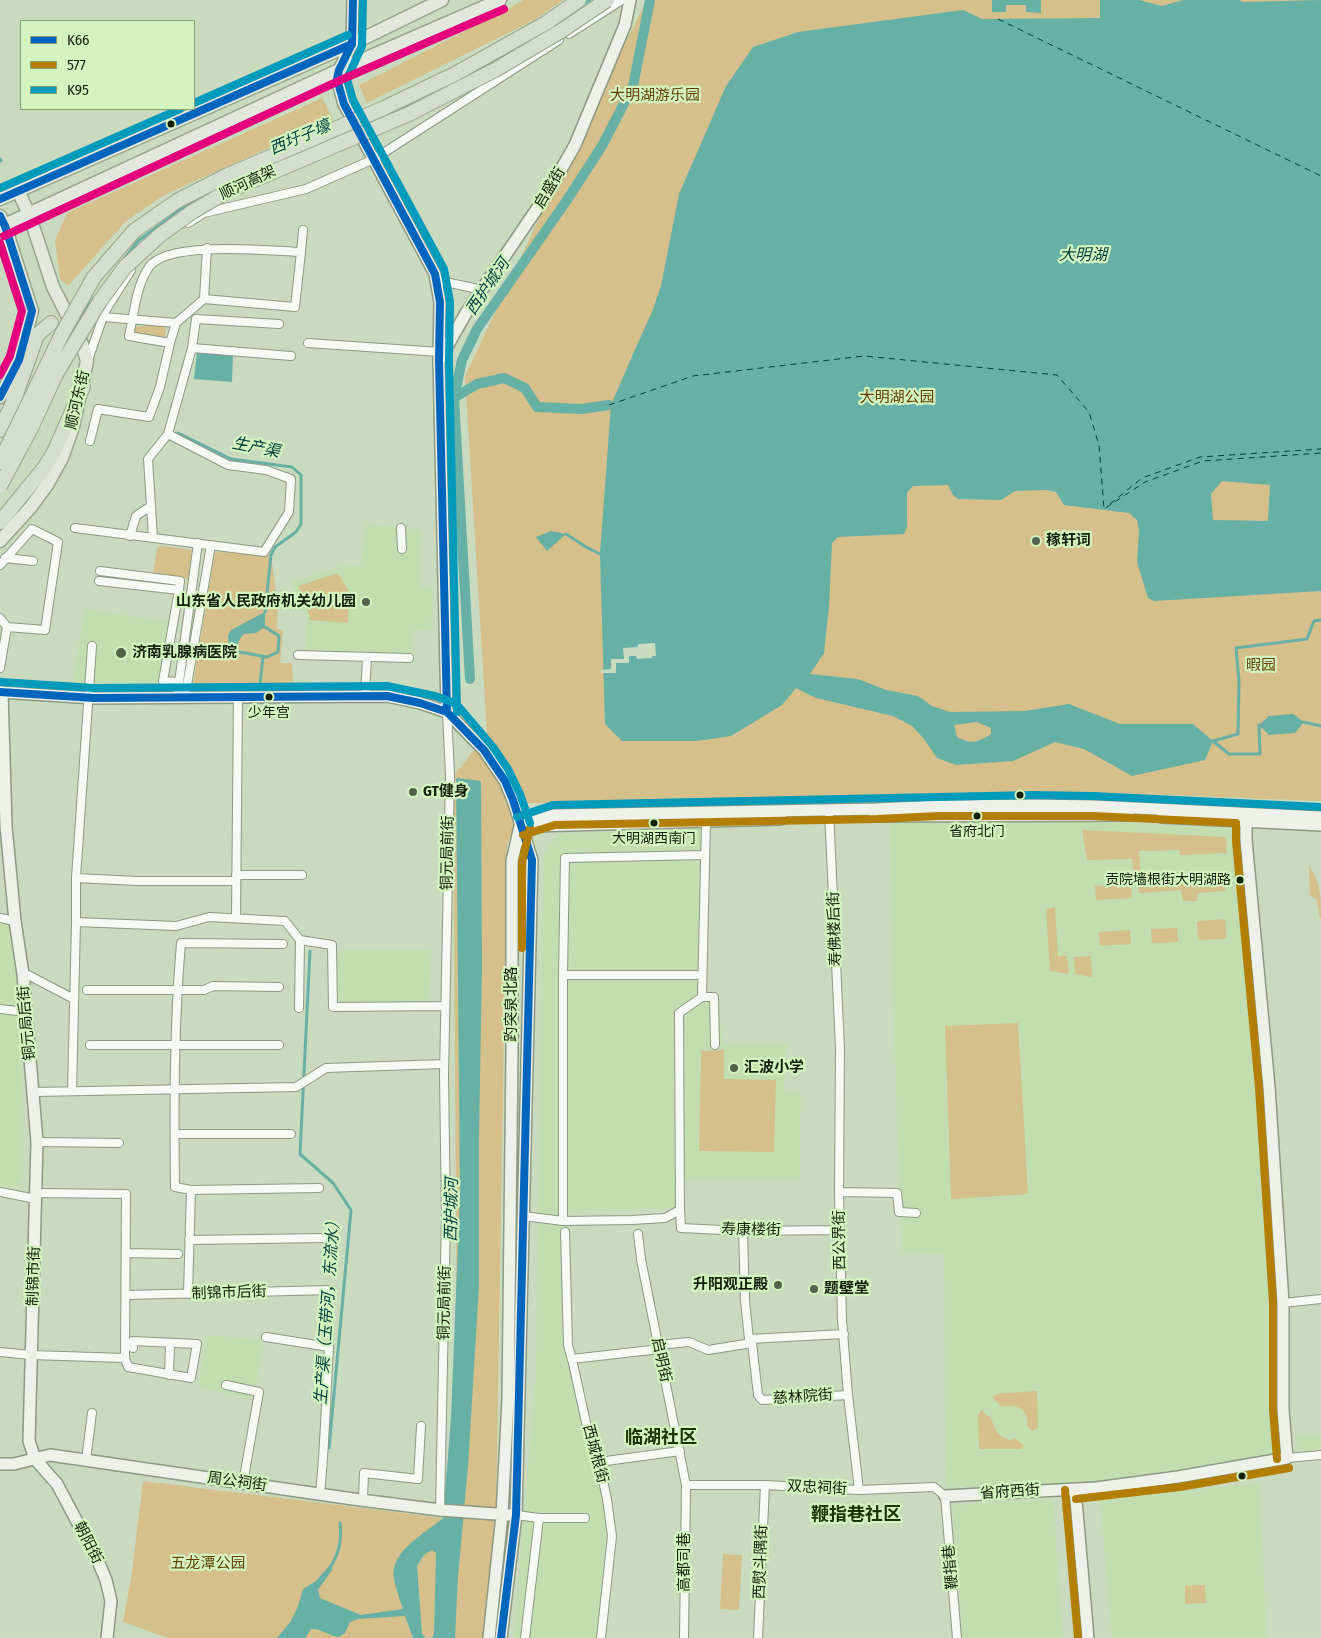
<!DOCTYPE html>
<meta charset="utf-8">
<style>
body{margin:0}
#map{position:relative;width:1321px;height:1638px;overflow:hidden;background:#c9dabe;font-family:"Fira Sans Condensed",sans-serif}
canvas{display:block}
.legend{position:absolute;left:20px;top:20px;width:175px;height:90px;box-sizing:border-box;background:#d3f4bf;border:1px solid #879f77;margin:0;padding:6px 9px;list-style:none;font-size:15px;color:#141f0c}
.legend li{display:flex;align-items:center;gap:10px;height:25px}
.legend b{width:25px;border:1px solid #879f77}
</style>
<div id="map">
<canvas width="1321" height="1638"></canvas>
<ul class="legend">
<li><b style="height:6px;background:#0065bd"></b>K66</li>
<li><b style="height:6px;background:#b37e04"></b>577</li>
<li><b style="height:6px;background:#029bbb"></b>K95</li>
</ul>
</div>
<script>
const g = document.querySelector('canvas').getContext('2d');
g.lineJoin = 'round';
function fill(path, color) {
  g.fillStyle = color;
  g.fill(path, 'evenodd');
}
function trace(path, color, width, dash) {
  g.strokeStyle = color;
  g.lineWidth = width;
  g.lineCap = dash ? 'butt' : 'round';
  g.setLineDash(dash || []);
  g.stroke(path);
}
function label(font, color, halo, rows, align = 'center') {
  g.font = font + ' "Fira Sans Condensed","Noto Sans SC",sans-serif';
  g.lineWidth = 4.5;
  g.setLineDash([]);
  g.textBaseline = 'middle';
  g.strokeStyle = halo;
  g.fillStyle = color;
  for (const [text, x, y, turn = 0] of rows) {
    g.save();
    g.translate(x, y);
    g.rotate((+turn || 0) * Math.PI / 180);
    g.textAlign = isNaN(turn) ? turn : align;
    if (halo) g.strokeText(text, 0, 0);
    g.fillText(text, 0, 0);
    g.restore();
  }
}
const built = new Path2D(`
 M367,524L421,530L420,586L433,588L431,630H413L411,655L306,650V616L292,582L344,565L361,566L365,529Z
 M85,609L170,622L158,684L72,685Z
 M1032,819L1234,829L1279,1303V1453L1258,1460L1094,1484L946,1487L944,1254L902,1253L892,978L890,821Z
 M702,828L699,995L676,1011L678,1208L569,1212L565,1353L603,1499L606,1536L598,1638H514L536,1371L543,855L558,834Z
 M0,918L9,920L19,989L23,1112V1179L12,1188L0,1186Z
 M339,950H431L429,1003H337Z
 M718,1000L723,1044H787L784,1092H801L800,1179H683V1017L700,1005Z
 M207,1335L264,1340L254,1399L198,1387Z
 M1294,1435H1321V1449L1306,1453L1298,1447Z
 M1259,1483L1267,1638H1112L1100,1500Z
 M1053,1499L1063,1638H963L953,1505Z`);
const green = new Path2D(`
 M523,0H563L536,19L367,103L359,85L510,8Z
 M647,0H1321V801L1088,792L662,803H526L507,844L494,1638H446L457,1366L453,777L487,733L465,376L577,138Z
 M322,98L333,119L166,194L126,221L68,286L60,279L55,241L67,213Z
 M160,324L166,328L165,337L158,339L134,332L135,327Z
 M162,546L192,550L188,579L153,573L157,548Z
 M215,552L271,555L278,607L277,629L283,630L280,663H292L293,691L192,690Z
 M338,573L349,591L348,623L309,620V614L298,586Z
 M1082,830L1226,837L1227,853L1180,855L1179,850L1139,851L1141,876L1134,877L1132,859L1087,860Z
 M1309,866C1321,883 1321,897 1321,918H1320L1317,900L1310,895Z
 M1220,879L1224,883L1225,891L1197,893V901H1183L1181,890L1139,893V884Z
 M1131,884L1132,898L1096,900L1095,886Z
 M1055,907L1058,956H1067L1069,974L1050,971L1046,909Z
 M1225,919L1227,939L1198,940L1197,921Z
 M1177,928L1178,942L1152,943L1151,929Z
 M1130,930L1131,944L1100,946L1099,932Z
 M1091,956L1092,977L1075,974L1074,957Z
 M1018,1023L1028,1194L951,1199L945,1026Z
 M724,1050V1079L776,1080L774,1152L699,1151L701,1051Z
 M1037,1391L1038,1428L1032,1431L1027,1426C1030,1418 1023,1408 1014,1406C1010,1405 1006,1407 1001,1406L992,1397L997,1394Z
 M981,1410C1000,1422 989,1434 1010,1440L1015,1438L1024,1446L1022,1449H979L978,1416Z
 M143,1481L443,1518L400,1555L394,1566L403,1609L413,1638H168L123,1622L131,1579Z
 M432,1550L436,1552L434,1634L432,1638L424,1637L422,1633L417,1566L424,1555Z
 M723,1554L742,1555L739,1610L720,1609Z
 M1205,1585L1206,1603L1185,1604V1586Z`);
const water = new Path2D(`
 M992,0H1041V13L1026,12V5H1006V12H992Z
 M1100,0H1139L1162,6L1183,0H1239L1243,2L1321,0V591L1154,601L1148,598L1137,562L1139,531L1137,520L1129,513L1064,505L1056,492L1046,490L1015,491L1001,500L958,499L953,495L948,485L913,486L907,492V527L904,534L838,537L832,543L829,606L824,653L810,674L858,679L886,690L918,696L932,706L950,712L1025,711L1069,704L1120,724H1193L1213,741L1205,760L1132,776L1084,749L1055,742L1013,761L956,765L937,758L924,739L912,726L893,716L816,698L796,688L782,705L731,736L697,741H622L605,724L600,554L611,405L636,347L652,312L661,286L679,194L726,86L753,47L798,32L963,10L982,19L1100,18ZM1222,481L1270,485L1268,521L1213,520L1211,494ZM977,722L991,728V734C979,742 971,745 957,737L954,725Z
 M197,352L233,353L232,382L194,379Z
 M551,531L566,534L547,551L536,537Z
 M265,612V627L256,633L244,634C238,639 239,645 234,651H229L228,635L231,630Z
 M1293,714L1304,722L1295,733L1269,735L1259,725L1269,716Z
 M456,778L481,781L482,968L479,1135V1286L468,1466L458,1577L455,1638H432L434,1634L436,1553L432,1550L424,1555L417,1566L422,1633L424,1637L427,1638H413L405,1616L358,1619L350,1622L345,1633L339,1637C329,1636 321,1628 311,1629L305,1638H277L291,1621L298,1606L303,1589L316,1581L330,1565H332V1570L318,1590L320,1598L361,1615L403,1609C400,1600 396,1589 394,1579C389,1551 425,1534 443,1518L451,1418L460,1192Z`);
const pier = new Path2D(`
 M655,643L656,656H652V658L637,659L636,656H629V663H616V673H601V670L611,669V659H624L623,648L638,647V644Z`);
const stream = new Path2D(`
 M582,5L590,0
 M0,159L1,161
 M259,169L403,108L427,95
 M221,186L235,179
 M124,259L138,241L195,199
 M78,323L86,309L96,296
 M178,433L231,459L292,467L301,475V524L296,532L275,547L271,555L265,612
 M566,534L586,547L600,554
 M234,651L267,657L278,652L279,636L265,627
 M259,693L263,657
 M1304,722L1321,726
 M1213,741L1238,734L1239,681L1236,648L1307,639L1314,621L1321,620
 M1213,741L1229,754H1260L1259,725
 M310,951L300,1154L333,1183L351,1210L329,1448
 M330,1568C339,1553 342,1541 340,1523`);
const canal = new Path2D(`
 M454,398L477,384L504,378L525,388L537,407L581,409L609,405
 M470,679L454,398L462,360L477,329L565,203L602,146L633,86L650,0`);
const ferry = new Path2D(`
 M998,19L1321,176
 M609,405L693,376L864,356L1057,375L1089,412L1099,445L1104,509L1145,482L1203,461L1321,453
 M1110,504L1142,478L1200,457L1321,449`);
const street = new Path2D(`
 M569,34L622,0
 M188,223L204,213L306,189L374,159L559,40
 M436,280L483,290
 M204,299L295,307L301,252
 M103,317L176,323L204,299L207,248
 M170,343L176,323
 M308,343L440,352
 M192,348L196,319L279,324
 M88,360L105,311L131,270
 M168,434L192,348L291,356
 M90,441L98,409L149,417L160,387L170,343L129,336C134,314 136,286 149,267C168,240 270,251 301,252L303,230
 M75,528L264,552L289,512L291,479L266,470L228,465L168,434L148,459L153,538
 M401,528L402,549
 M130,536L136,516L151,506
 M5,558L33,561
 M0,565L32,529L58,542L45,630L7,627L0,618
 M100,571L180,581L179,590L163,681L179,682
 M99,581L179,590
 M92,646L76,878V922L176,926L209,917L285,921L300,940L332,945L333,1007L445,1006
 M298,655L409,658
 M0,668L7,627
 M365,696L367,657
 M177,697L198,543
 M185,697L211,545
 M829,810L840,1049L839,1192L842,1319L848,1395L859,1490
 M236,875H302
 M76,878L137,881H236
 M0,918L15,921
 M236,918L238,697
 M23,974L28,975L74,999
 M696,975H563L565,858L705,855
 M87,990H204L213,986L279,987
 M702,997H714L715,1045
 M299,1008L300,940
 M0,1009L26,1012
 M90,1045H279
 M72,1091L76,922
 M34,1092L296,1087L326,1068L444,1064
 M175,1134H291
 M37,1142L119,1143
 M191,1190L319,1188
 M0,1192L36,1199
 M839,1192L897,1193L899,1212L916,1213
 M680,1210L681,1228L743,1231L840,1230
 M523,1216L563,1221L632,1220L665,1218L680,1210L679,1013L702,997L706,821
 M563,1221V975
 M743,1231L745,1301L749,1339L752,1343L758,1395L762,1400L848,1395
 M565,1232L568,1345L572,1360
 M638,1234L641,1259L686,1485L684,1638
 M189,1240L325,1238
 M126,1253L178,1254
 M188,1294L191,1190L175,1187C174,1106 174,1024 181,943L283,944
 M126,1295L332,1290
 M1283,1303L1321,1299
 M266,1337L329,1347C326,1396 325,1445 320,1494
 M749,1339L844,1334
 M658,1345L689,1342L708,1350L752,1343
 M0,1352L31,1355L125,1358L126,1194L36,1193
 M125,1358L128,1367L191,1378L197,1344L133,1341V1348
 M169,1375L170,1343
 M226,1385L259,1392L243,1483
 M1287,1458L1321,1455
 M86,1460L92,1413
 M599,1462L680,1451
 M686,1485H765L859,1490L934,1487L945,1496L957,1638
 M363,1500L364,1473L418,1479L421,1426
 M440,1510L446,1216L444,1075L450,775L447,712
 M516,1515L539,1518L525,1638
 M539,1518H585
 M601,1638L612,1536L607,1499L599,1462L587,1427L572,1359L660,1349
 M758,1638L765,1485`);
const secondary = new Path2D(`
 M353,0L352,44L339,70L337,79L344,104L435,274L440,302L439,360L447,712
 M440,359L466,313L547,194L575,145L625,25L630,0
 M0,692L94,698L387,696L420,703L447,712L484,750L505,781L513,800L532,860L516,1515L501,1638
 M2,692L6,826L15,921L23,974L37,1142L29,1441L35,1459L57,1484L98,1561L106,1580L111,1601L107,1638
 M874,816L1128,815
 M1162,817L1321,825
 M520,826L553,815L877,809L939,806L1034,805L1093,806L1321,817
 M534,826L781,819
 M0,1464H14L50,1455L353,1499L440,1510L510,1515
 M1075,1489L1088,1638
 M945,1496L1096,1488L1178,1477L1287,1458L1283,1410V1303L1269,1087L1246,840V814
 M489,1638L502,1515L508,1400L512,1053V861L520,826`);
const primary = new Path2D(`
 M0,199L352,44L442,0
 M0,216L5,226L32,311L19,360L0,397
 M0,227L339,70L500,0
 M0,541L30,508L47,485L62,458L73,427L87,361L82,344L53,287L29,214L18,191`);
const highway = new Path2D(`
 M13,403L37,335L51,323
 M0,430L13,403L14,394
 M0,522L45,467L54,452L83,387`);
const highwayBridge = new Path2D(`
 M0,462L62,334L94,277L134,231L177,201L228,175L384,108L455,74L546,23L579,0
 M0,486L31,428L56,374L100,301L125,267L160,235L192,212L226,192L409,114L495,70L561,31L607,0`);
const bus1 = new Path2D(`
 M353,0L352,44L339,70L337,79L344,104L435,274L440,302L439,360L447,712
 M0,199L352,44
 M0,216L5,226L32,311L19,360L0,397
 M0,692L94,698L387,696L420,703L447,712L484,750L505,781L513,800L532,860L516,1515L501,1638`);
const bus2 = new Path2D(`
 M523,835L555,825L877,819L939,816H1093L1236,823V841L1259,1088L1273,1303V1410L1277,1459
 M522,948V862L530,828
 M1065,1490L1078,1638
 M1076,1499L1180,1487L1289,1468`);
const bus3 = new Path2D(`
 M363,0L362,46L347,79L353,100L444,269L450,302L449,360L457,712
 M194,103L348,35
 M0,188L180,109
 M1,682L94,688L387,686L435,696L452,702L459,707L493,747L508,769L520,794L530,823
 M517,817L553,805L1034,795L1093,796L1321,807`);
const bus4 = new Path2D(`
 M4,236L343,79L504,9
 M0,243L22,311L10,356L0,375`);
const markers = [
 [171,124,4.5,"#141f0c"],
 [1036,541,5,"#53604a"],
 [366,602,5,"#53604a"],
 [121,653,6,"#53604a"],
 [269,697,4.5,"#141f0c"],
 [413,792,5,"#53604a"],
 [1020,795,4.5,"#141f0c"],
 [977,816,4.5,"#141f0c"],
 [654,823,4.5,"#141f0c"],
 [1240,880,4.5,"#141f0c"],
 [734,1068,5,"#53604a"],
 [778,1285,5,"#53604a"],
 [814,1289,5,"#53604a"],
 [1242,1476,4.5,"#141f0c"]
];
const busNames = [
 ["少年宫",269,713],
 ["省府北门",977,832],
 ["大明湖西南门",654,839],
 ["贡院墙根街大明湖路",1231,880,"right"]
];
const parkNames = [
 ["大明湖游乐园",655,96],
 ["大明湖公园",897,398],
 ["暇园",1261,666],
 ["五龙潭公园",208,1564]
];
const streetNames = [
 ["顺河高架",248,183,-25],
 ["启盛街",550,188,-59],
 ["顺河东街",78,400,-77],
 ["铜元局前街",448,853,-89],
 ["寿佛楼后街",835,929,-92],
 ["趵突泉北路",512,1004,-90],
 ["铜元局后街",27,1023,-95],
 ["寿康楼街",751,1230,1],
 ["西公界街",840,1240,-91],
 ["制锦市街",34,1276,-88],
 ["制锦市后街",229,1293,-2],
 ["铜元局前街",445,1303,-89],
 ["启明街",661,1360,78],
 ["慈林院街",803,1397,-4],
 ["西城根街",595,1454,75],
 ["周公祠街",237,1482,8],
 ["双忠祠街",817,1488,3],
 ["省府西街",1010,1492,-4],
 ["朝阳街",88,1543,63],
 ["高都司巷",685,1562,-90],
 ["西熨斗隅街",761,1562,-88],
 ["鞭指巷",951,1567,-95]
];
const poiNames = [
 ["稼轩词",1046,541],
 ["山东省人民政府机关幼儿园",356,602,"right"],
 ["济南乳腺病医院",132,653],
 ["GT健身",423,792],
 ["汇波小学",744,1068],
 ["升阳观正殿",768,1285,"right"],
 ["题壁堂",824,1289]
];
const waterNames = [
 ["西圩子壕",300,138,-23],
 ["大明湖",1083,256],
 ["西护城河",488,287,-56],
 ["生产渠",256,448,11],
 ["西护城河",452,1210,-89],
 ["生产渠（玉带河，东流水）",328,1309,-86]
];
const quarterNames = [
 ["临湖社区",661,1438],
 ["鞭指巷社区",856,1515]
];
fill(built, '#c2deb1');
fill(green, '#d5bf8a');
fill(water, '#66b0a6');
fill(pier, '#c9dabe');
trace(stream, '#66b0a6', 3);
trace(canal, '#66b0a6', 10);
trace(ferry, '#003f3e', 1, [6, 5]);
trace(street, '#8c9983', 10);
trace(secondary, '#8c9983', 14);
trace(primary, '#96a58b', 15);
trace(highway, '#96a58b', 16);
trace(street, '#f7f9f5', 8);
trace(secondary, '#edf1e9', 11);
trace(primary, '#e2e8de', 12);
trace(highway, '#d5ddce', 14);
trace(highwayBridge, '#96a58b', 16, []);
trace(highwayBridge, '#d5ddce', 14);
trace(bus1, '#0065bd', 8);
trace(bus2, '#b37e04', 8);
trace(bus3, '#029bbb', 8);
trace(bus4, '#e5007d', 8);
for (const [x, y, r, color] of markers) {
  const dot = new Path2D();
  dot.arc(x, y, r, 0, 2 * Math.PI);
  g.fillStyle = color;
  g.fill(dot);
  trace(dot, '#d3f4bf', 2);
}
label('14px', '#141f0c', '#d3f4bf', busNames);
label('15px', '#623f00', '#d3f4bf', parkNames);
label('15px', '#141f0c', '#d3f4bf', streetNames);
label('bold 15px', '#141f0c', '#d3f4bf', poiNames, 'left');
label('italic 16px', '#003f3e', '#d3f4bf', waterNames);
label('bold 18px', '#1a3304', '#d3f4bf', quarterNames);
</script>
